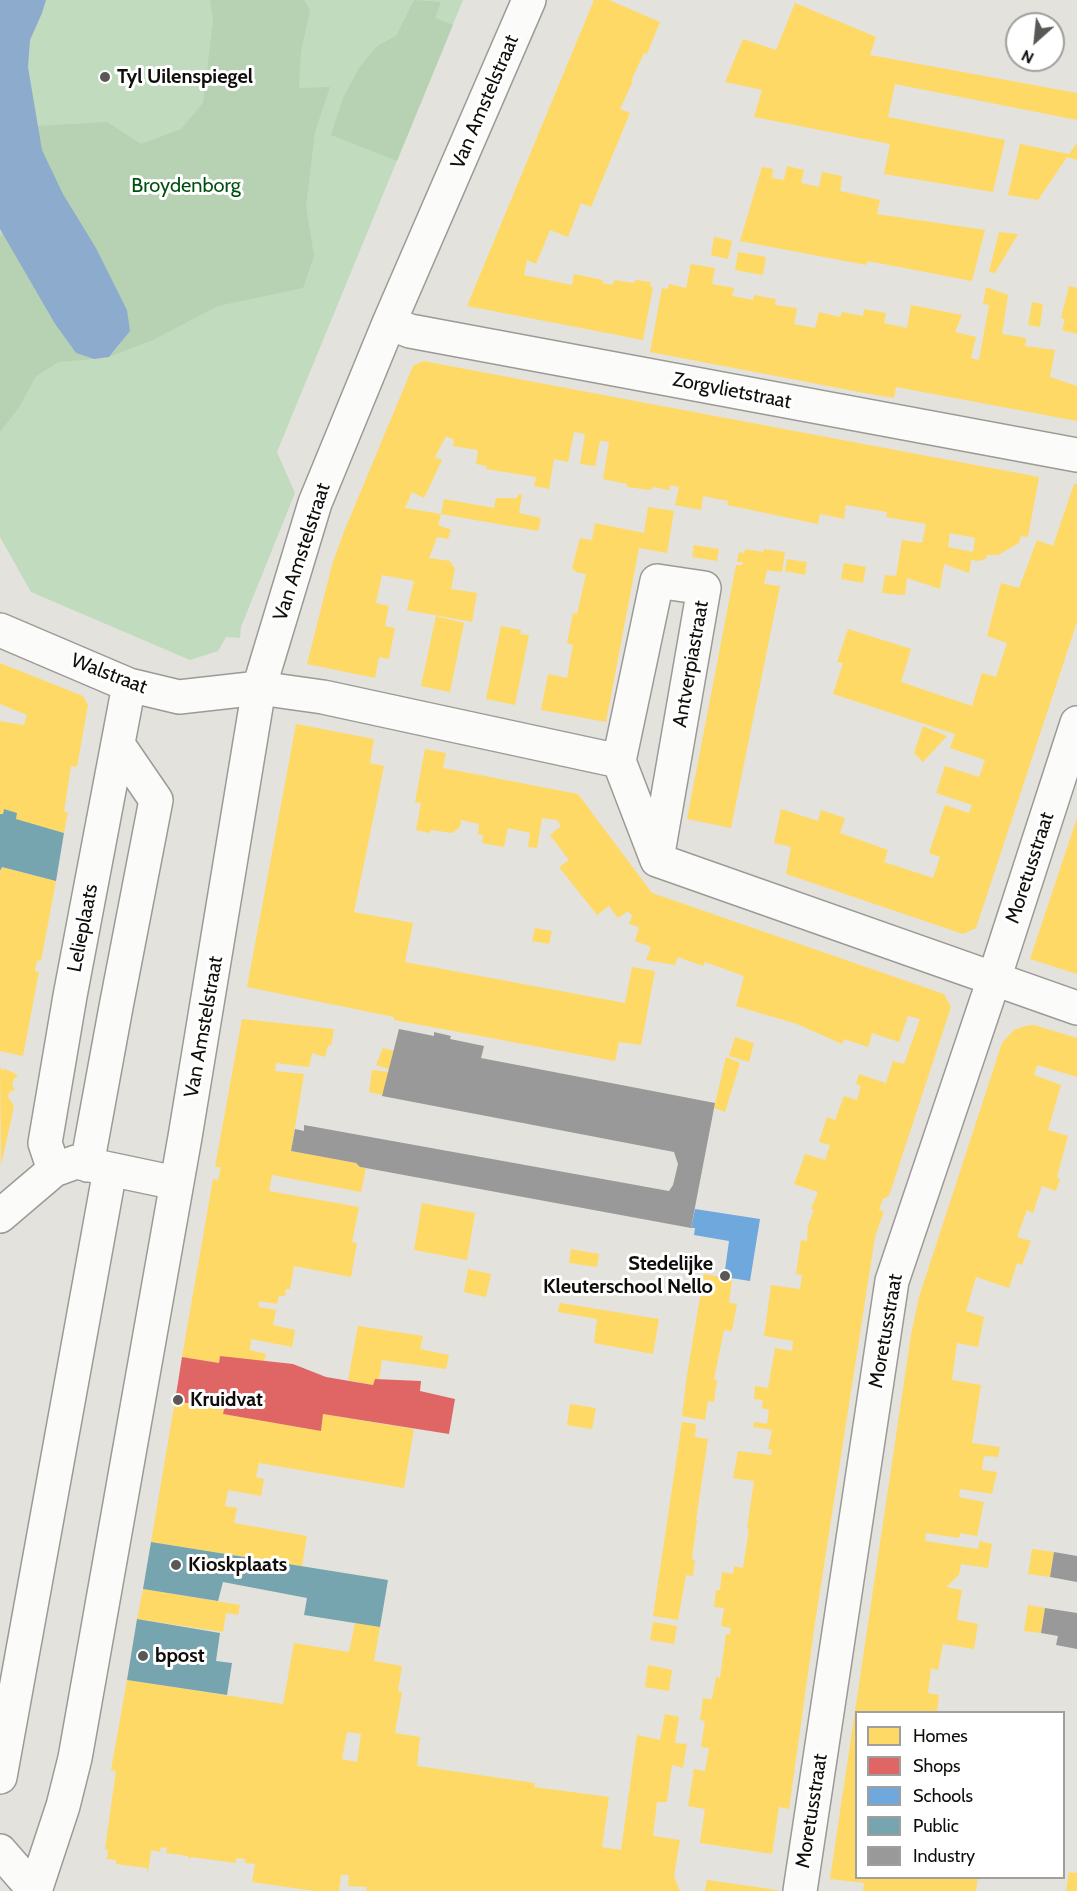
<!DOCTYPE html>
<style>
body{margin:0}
#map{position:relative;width:1077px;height:1891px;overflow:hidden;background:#e4e2dc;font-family:Cabin,sans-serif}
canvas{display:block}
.legend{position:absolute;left:855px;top:1711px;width:210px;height:168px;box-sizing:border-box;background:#fff;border:2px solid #9f9f9d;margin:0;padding:8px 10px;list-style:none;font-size:18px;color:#100e0b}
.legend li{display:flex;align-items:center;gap:12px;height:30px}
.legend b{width:30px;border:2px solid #9f9f9d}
.north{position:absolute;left:1005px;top:12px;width:60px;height:60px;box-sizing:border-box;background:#fff;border:2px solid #9f9f9d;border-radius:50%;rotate:207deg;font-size:16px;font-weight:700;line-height:24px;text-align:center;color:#100e0b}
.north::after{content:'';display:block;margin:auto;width:21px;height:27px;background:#5a5854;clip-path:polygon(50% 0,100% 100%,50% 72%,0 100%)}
</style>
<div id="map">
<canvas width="1077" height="1891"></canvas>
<ul class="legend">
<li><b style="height:16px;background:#ffd966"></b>Homes</li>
<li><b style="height:16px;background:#e06666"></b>Shops</li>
<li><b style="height:16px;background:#6fa8dc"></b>Schools</li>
<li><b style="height:16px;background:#76a5af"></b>Public</li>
<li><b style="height:16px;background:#999"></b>Industry</li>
</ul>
<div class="north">N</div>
</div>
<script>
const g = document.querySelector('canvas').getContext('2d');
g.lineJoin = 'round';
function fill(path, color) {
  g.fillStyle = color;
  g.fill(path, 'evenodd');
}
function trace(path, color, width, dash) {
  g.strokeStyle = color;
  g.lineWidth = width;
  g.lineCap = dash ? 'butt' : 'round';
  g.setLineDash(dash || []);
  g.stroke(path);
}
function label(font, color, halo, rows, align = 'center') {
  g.font = font + ' Cabin,sans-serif';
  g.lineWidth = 6;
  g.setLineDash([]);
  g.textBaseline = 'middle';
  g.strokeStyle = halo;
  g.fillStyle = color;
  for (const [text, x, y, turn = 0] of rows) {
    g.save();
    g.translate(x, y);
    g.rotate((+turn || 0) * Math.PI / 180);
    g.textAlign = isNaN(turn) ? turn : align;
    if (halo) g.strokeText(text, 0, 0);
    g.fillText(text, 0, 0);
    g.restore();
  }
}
const green = new Path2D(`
 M0,0H463L277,452L295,493L241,627L240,638L226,637L218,651L190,660L31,592L0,537Z`);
const forest = new Path2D(`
 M210,0H304L310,10L301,52L299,88L330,87L315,132L306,206L314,256L303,288L218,306L153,340L109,357L120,345L127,310L96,248L63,194L42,150L37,126L107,122L141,144L181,129L203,103L213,21Z
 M414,0L441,2L435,18L453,25L397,161L331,135L343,98L359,68L377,46L396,36Z
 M3,234L55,325L76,353L94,359L59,362L36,376L20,406L0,432V236Z`);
const water = new Path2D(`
 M0,0H46L42,13L30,40L28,67L42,150L63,194L96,248L127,310L130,331L109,357L94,359L76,353L55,324L0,229Z`);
const homes = new Path2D(`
 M594,0H609L660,22L647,54L644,53L631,81H633L620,109L630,113L591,207L581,203L568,237L550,230L536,264L527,260L524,275L572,285L574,274L603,280L602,283L613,285L614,280L634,283L635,280L651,282L650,286L653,287L643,340L467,306Z
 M795,3L876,37L870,55L1077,93V120L895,84L888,117L1005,140L993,192L884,174L890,144L754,117L762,90L725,82L743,39L776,50Z
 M1077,143V160L1067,157L1038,200L1008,195L1020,144L1069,154Z
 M787,166L804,170L801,183L819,187L822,172L842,176L840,191L880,200L877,214L985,230L972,281L868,261L866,265L740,241L762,167L773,169L772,178L784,180Z
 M999,232L1018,234L995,273L989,272Z
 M714,237L732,241L728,259L711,255Z
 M738,252L766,257L763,275L735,270Z
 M691,264L715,268L712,284L734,288L732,296L753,300L754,295L776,299L775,305L797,308L794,324L815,328L819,312L840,317L842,312L863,316L864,309L886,313L884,323L907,328L911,305L962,315L955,332L976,337L971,358L979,360L989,305L983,304L986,287L1008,295L1002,334L1026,338L1025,346L1055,350L1050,377L1077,386V421L896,387L894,398L870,394L650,352L662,288L668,289L669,284L686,288Z
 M1069,286L1077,288V334L1062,330L1065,319L1061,318Z
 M1032,302L1043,304L1040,327L1028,325Z
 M423,361L1039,477L1028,537L1021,536L1019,543L998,555H987L986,558L980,561L971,560L969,573L944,564L940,589L907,578L905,595L882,593L885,575L896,576L902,540L922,543L926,524L886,517L887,512L846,505L844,519L820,514L818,524L727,505L728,501L703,496L701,510L675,505L679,487L670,485V490L652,487L651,490L627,487V484L603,479L609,442L600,441L595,466L580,464L585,434L574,432L568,462L554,459L549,489L534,486L536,477L486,469L487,466L476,464L478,450L453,446L454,440L446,436L435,457L442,460L424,498L412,492L405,508L441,514L438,525L451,530L448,539L437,537L429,558L450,561L455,569L451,589L477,593L472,622L407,610L414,581L382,575L376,603L389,606L385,626L395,628L389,659L379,657L375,678L307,664L332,565L343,534L413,366ZM950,533L975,538L973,552L948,547Z
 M1074,484H1077V622L976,928L963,934L786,874L791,847L774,843L781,809L818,821L821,810L845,818L840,833L888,850L884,862L933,878L940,857L929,853L945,805L969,813L972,805L936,793L945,766L979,777L985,760L950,748L955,734L833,694L843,663L837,662L848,629L911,649L901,682L972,706L982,673L996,677L1007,643L987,636L1001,583L1019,588L1037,540L1053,546Z
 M519,494L522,495L519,513L541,518L538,531L441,514L444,499L494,508L496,498H517Z
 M648,507L674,511L667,553L639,548L606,722L541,710L548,674L567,678L573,645L567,643L573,613L577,614L586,574L576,572L572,568L580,538L592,540L595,523L644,533Z
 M694,545L719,549L717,561L692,557Z
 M745,549L763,552L764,549L785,552L782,572L767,570L764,584L780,586L731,828L687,819L736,565H742L743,562H737L739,552L744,553Z
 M787,559L807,562L805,575L785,571Z
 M844,563L866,567L863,583L841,579Z
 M436,616L464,623L450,692L421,686Z
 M501,626L521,630L520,634L529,635L515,705L486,699Z
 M0,663L83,696L88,705L77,767L71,766L64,812H68L64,833L16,819L17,813L4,809L3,814H0V721L24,725L27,715L0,704Z
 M296,724L374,739L370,763L384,766L354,912L413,923L405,962L625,1003L632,967L655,971L641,1045L619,1042L615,1061L394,1020V1017L247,987Z
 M923,726L947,736L923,762L914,753Z
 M425,749L446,753L443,768L578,794L652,893L944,994L951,1007L889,1196L883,1199L879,1210L884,1211L875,1237L815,1623L789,1809L779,1807L772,1854L700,1843L705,1809L688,1806L694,1769L705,1771L709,1748L701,1747L705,1721L700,1720L703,1698L712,1699L716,1677L720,1678L726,1634H730L731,1628L721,1626L724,1608L714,1607L716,1590H720L722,1572L733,1574L734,1566L743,1568L749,1529L747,1528L754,1481L733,1478L738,1451L771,1455L772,1450L768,1449L772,1430L753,1427L754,1422L767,1424L769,1410L762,1408L763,1400L754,1399L755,1386L768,1388L775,1348L792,1351L793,1341L764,1336L771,1285L800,1289L802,1275L796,1274L801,1240L807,1241L808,1225L814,1210L811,1209L818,1192L794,1184L805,1154L825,1160L830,1145L819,1142L827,1117L835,1120L844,1096L857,1100L861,1086L856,1084L859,1074L886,1083L893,1061L904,1064L920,1019L908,1016L899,1042L872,1033L868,1047L844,1039L842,1044L797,1024L736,1006L744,976L705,962L703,966L678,957L675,965L646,960L651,947L635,941L639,927L629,924L632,916L628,911L618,918L609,906L597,915L559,867L569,860L550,835L561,826L557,820L542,818L537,848L528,847L530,833L508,828L504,847L482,843L483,835L478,834L479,824L461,820L460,827L452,833L431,830L430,833L416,830L421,803L415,802Z
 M1077,818V974L1030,959Z
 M2,867L56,881L41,961L37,960L35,971L39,972L23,1056L0,1051V874Z
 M535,928L552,931L549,944L532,941Z
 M242,1019L334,1029L331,1046L328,1045L325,1057L312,1053L309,1067L276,1063L275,1071L304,1074L291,1151L356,1163L360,1167L366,1168L361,1192L272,1175L269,1191L359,1207L352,1242L357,1243L351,1277L294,1266L290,1289H286L285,1296H279L277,1304L259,1301V1307L276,1310L273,1325L295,1330L292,1347L251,1339L250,1350L266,1354L264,1362L220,1356L219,1363L182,1357L213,1179L218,1180L221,1167H215Z
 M1034,1025L1077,1038V1077L1037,1065L1034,1075L1061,1085L1048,1130L1068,1136L1057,1177L1060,1179L1056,1191L1042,1186L1033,1213L1027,1210L1017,1237L1031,1241L1022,1265L1017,1263L1009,1288L976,1277L966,1311L984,1317L978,1347L957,1343L952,1380L981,1385L972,1443L1000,1447L998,1457L984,1456L982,1470L997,1472L992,1494L960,1489L959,1497L984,1502L977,1536L960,1533L959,1538L926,1533L925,1541L978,1549L980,1541L992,1544L988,1568L961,1564L959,1575L946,1587L962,1590L957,1620L978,1624L974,1649L943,1644L938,1670L931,1668L928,1693L939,1695L937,1712H856V1878H978L976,1891H863L864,1883L830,1879L911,1335L919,1297L1002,1043L1014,1030L1025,1026Z
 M735,1037L754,1043L749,1062L729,1056Z
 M383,1048L394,1051L389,1069L376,1065Z
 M726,1057L740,1063L725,1112L714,1108Z
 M0,1067L2,1070L5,1069L18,1075L14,1079L12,1086L15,1089L9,1093L8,1097L14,1106L1,1166Z
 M372,1070L389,1072L383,1095L369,1092Z
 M422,1203L475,1213L467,1260L414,1250Z
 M571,1249L599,1254L597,1267L569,1263Z
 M468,1269L491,1274L486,1297L464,1292Z
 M704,1274L732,1279L729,1303L737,1304L732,1331L724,1330L714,1379L717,1380L714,1402L708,1401L705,1420L682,1416L687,1375Z
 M560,1303L659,1319L653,1354L594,1343L597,1319L558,1312Z
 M358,1326L423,1336L420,1349L449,1355L446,1369L382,1360L379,1380L375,1379L373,1385L348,1380Z
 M175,1401L224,1409L223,1414L321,1431L323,1414L414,1429L404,1488L259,1463L256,1477L264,1479L261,1496L228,1490L225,1506L237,1508L234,1523L307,1536L302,1566L151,1542Z
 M570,1404L596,1408L592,1429L567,1425Z
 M682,1422L696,1424L695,1437L708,1439L696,1520H697L692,1559L695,1560L693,1576L686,1575L678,1620L653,1616Z
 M1032,1549L1054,1552L1050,1577L1028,1574Z
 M143,1589L240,1605L238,1615L226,1613L223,1632L137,1619Z
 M1028,1605L1045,1608L1041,1633L1024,1631Z
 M653,1622L677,1626L674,1644L650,1640Z
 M355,1623L380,1627L374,1661L402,1666L398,1691L402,1692L395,1733L420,1737L417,1766L535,1783L534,1787L609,1797L602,1847L621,1850L637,1735L660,1740L665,1714L679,1717L675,1743L687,1744L683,1768L672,1765L667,1802H657L653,1836L680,1840L674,1876L680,1891H366L367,1887L348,1886L349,1875H341L339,1891H314L252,1882L255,1864L245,1863V1859L236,1858V1863L191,1857V1858H188V1856L166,1853L167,1848L161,1847L160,1852L151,1850L148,1873L147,1868L116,1864V1860L107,1859L108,1850L105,1849L116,1771L111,1770L127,1680L283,1704L294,1643L349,1652ZM347,1732L361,1734L357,1762L342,1759Z
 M648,1665L672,1670L669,1691L645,1687Z
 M1069,1872L1077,1873V1891H1066Z
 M707,1880L777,1890V1891H705Z`);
const shops = new Path2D(`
 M220,1356L293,1364L326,1377L373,1385L375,1379L421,1381L420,1391L455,1399L449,1434L323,1414L321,1431L223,1414L224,1409L175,1401L182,1357L219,1363Z`);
const schools = new Path2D(`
 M695,1209L760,1219L750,1281L724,1277L729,1241L694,1235L695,1228H691Z`);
const public = new Path2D(`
 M4,809L17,813L16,819L64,833L56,881L2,867L0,871V814H3Z
 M151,1542L388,1580L380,1627L304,1615L307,1598L223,1582L218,1601L143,1589Z
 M137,1619L220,1633L216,1661L232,1663L227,1695L127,1680Z`);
const industry = new Path2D(`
 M399,1029L434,1036V1032L451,1036L450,1039L484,1046L481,1058L715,1103L691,1228L366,1168L360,1167L356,1163L291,1151L295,1129L304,1131V1125L669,1191L673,1185L678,1164L674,1152L382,1096Z
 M1054,1552L1077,1556V1582L1050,1577Z
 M1045,1608L1077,1613V1649L1056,1645L1058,1636L1041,1633Z`);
const minor = new Path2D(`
 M389,323L410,331L1077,455
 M0,630L129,685L179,697L259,688L323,697L619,761L657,860L1077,1008
 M619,761L657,581L704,588L657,859
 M87,1165L116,1007L156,800L119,746
 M54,1170L45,1143L70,996L129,685
 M0,1216L54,1170L76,1162L176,1183
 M0,1777L110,1170
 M0,1851L35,1891
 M35,1891L63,1806L75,1758L185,1137L259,688L315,503L389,323L529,0
 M800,1891L892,1281L994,979L1077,723`);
const markers = [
 [105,77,6,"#5a5854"],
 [725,1276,6,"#5a5854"],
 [178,1400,6,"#5a5854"],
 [176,1565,6,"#5a5854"],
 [143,1656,6,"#5a5854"]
];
const poiNames = [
 ["Tyl Uilenspiegel",117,77],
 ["Stedelijke",713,1264,"right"],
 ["Kleuterschool Nello",713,1287,"right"],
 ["Kruidvat",190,1400],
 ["Kioskplaats",188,1565],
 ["bpost",155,1656]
];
const streetNames = [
 ["Van Amstelstraat",485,102,-67],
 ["Zorgvlietstraat",732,391,11],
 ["Van Amstelstraat",302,552,-72],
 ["Antverpiastraat",691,664,-80],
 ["Walstraat",109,674,21],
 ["Moretusstraat",1030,868,-72],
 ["Lelieplaats",83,928,-79],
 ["Van Amstelstraat",204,1027,-80],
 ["Moretusstraat",886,1331,-80],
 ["Moretusstraat",812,1811,-81]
];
const parkNames = [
 ["Broydenborg",186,186]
];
fill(green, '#c1dbbe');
fill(forest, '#b6d2b3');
fill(water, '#8cabcd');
fill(homes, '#ffd966');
fill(shops, '#e06666');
fill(schools, '#6fa8dc');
fill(public, '#76a5af');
fill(industry, '#999');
trace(minor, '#9c9a96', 36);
trace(minor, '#fbfbfa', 33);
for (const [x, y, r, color] of markers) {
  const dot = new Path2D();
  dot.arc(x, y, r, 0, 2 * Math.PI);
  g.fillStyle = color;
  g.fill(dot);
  trace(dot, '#fff', 2);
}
label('bold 20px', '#100e0b', '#fff', poiNames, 'left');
label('20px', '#100e0b', '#fff', streetNames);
label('20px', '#005110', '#fff', parkNames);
</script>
